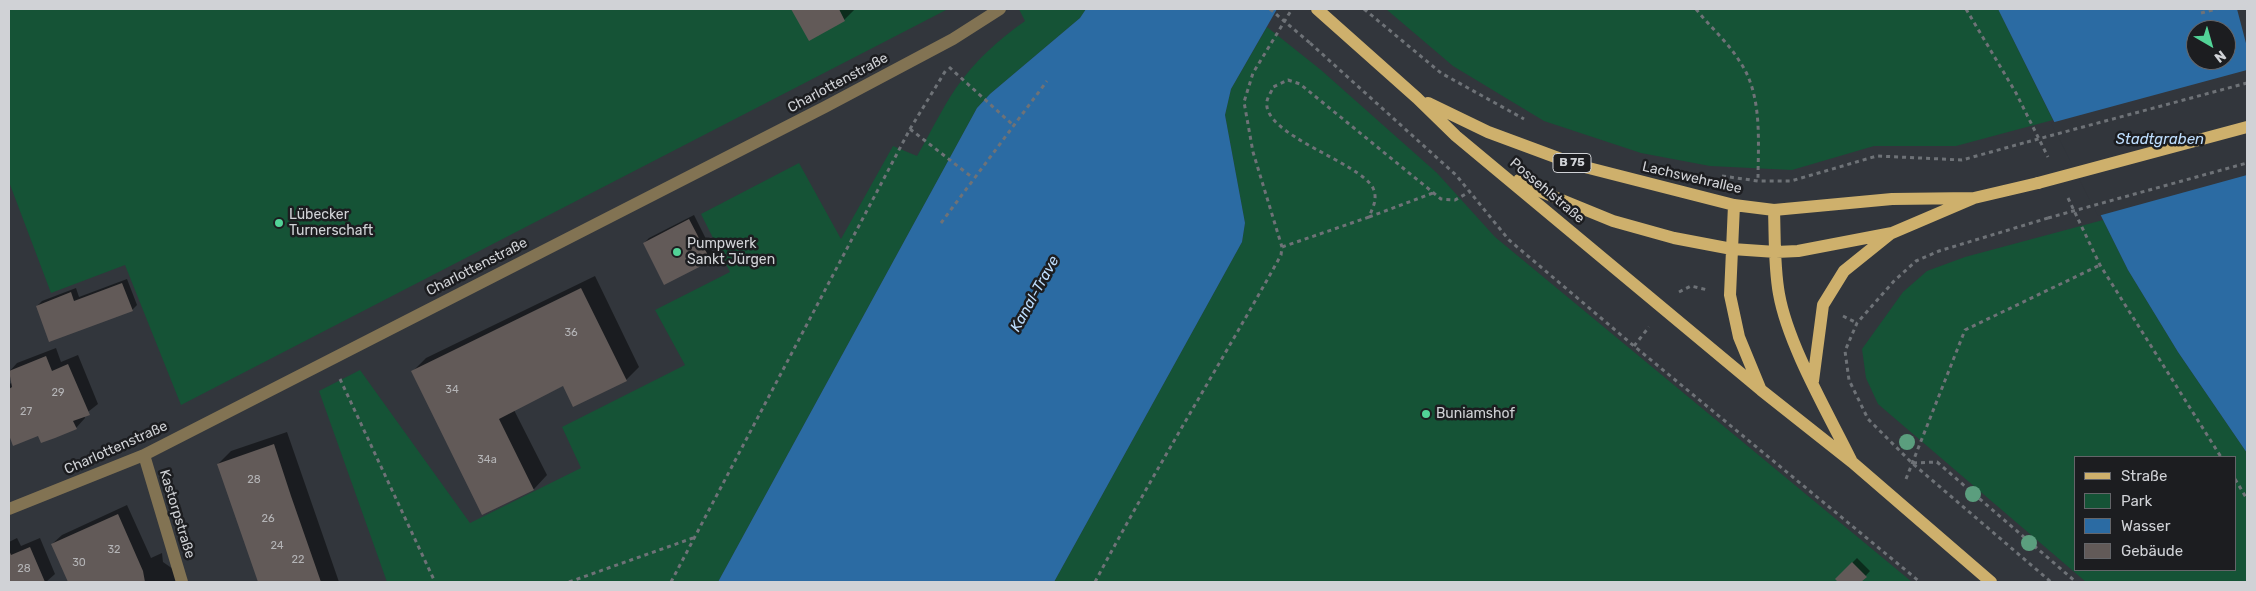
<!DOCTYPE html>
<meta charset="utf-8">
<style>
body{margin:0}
#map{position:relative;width:2256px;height:591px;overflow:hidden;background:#32363c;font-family:Rubik,sans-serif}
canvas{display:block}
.frame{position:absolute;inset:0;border:10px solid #d0d2d6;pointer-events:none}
.legend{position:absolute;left:2074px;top:456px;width:162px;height:115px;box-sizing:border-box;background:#1c1d20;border:1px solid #646569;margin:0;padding:6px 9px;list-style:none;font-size:15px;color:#d0d2d6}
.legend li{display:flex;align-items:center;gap:10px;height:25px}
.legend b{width:25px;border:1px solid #646569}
.north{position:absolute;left:2186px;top:20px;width:50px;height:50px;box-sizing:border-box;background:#1c1d20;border:1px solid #646569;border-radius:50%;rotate:142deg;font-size:14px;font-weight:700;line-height:20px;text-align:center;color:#d0d2d6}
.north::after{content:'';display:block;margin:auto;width:18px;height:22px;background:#52d397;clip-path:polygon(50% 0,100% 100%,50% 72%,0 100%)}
</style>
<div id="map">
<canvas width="2256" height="591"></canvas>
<div class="frame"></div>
<ul class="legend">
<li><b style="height:6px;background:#ceb06c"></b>Straße</li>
<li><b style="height:14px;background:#155336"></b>Park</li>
<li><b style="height:14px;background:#2b6ba3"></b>Wasser</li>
<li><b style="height:14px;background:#625a58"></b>Gebäude</li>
</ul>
<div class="north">N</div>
</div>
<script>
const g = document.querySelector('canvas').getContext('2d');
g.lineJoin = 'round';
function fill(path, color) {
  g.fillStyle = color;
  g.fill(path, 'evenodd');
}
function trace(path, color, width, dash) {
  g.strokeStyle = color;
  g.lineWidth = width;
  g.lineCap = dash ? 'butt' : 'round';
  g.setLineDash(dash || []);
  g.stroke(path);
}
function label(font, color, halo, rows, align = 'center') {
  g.font = font + ' Rubik,sans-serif';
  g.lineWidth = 5;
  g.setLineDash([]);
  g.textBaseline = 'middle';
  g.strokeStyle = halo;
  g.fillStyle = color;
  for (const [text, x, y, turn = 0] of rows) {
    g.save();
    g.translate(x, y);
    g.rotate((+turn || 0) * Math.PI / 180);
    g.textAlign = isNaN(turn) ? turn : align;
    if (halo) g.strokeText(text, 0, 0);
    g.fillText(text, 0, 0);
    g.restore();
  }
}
const green = new Path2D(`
 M9,9H948L181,405L125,265L51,293L9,182Z
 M1019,9H1086L1080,18L990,94L977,108L718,582H387L319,391L360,370L470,523L581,468L562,427L685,365L655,310L730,272L701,214L799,163L841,239L893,146L917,156C930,134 941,110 956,88C974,62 999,39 1025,21Z
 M1386,9H1998L2053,120L1956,146H1874L1792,170L1710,166L1641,153L1544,121L1453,66Z
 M1267,27L1321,70L1437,173L1495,237L1912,582H1054L1242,242L1245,223L1225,115L1231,89Z
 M2103,220L2128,270L2178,352L2247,453V582H2086L1878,404L1866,378L1862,349L1903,292L1927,271L1965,257ZM2075,457H2235V570H2075Z`);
const water = new Path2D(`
 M1086,9H1277L1231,89L1225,115L1245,223L1242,242L1054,582H718L977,108L990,94L1080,18Z
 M1998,9H2237L2247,47V453L2178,352L2128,270ZM2196,30H2226V60H2196Z`);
const pier = new Path2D(`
 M2247,70V175L2098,216L2051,123Z`);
const shadow = new Path2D(`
 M793,9H855L844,20L810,39Z
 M694,215L714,255L710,260L644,243L649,238Z
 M595,276L639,367L626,380L564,385L514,410L547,475L534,489L483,514L412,372L426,358Z
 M127,279L137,305L132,310L37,306L42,301L76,288L79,297Z
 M56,348L61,362L78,355L98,404L84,415L85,418L76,428L39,434L14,444L9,431V384L12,383L9,372L17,363Z
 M287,432L339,582H259L218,464L231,451Z
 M127,505L151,558L162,553L163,562L173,569L176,582H119L122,579L115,582H69L52,544L62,535Z
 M17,538L21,546L40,538L55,574L46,582H9V542Z
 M1857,558L1870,571L1860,582H1840L1836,579Z`);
const building = new Path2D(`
 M791,9H839L845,21L809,41Z
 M689,219L711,261L664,285L643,243Z
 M122,283L133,311L49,342L36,306L71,292L74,301Z
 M581,288L627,381L573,407L563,386L499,419L534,490L482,515L411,371Z
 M46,356L52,371L68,364L90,415L73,421L77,429L55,438L41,443L38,436L13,446L9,435V389L12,387L9,371Z
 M274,444L291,496L321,582H258L217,464Z
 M118,514L143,571L145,582H68L51,544Z
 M30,547L45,582H9V550L11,555Z
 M1852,562L1867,577L1861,582H1838L1835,579Z`);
const path = new Path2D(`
 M1364,9L1441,73L1524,119
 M1696,9C1710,27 1728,42 1740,62C1763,95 1758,143 1758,181
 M1966,9L2016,93L2048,157
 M2201,13L2217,9
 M1310,43L1456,175L1509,240L1634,346L1920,582
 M949,67L1013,125
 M910,129L973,178
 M1722,176L1758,181H1791L1877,156L1962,160L2027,142
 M2068,198L2100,265L2221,457
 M1369,217L1433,193
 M2048,218L1939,251L1916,261L1894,281L1857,323L1845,351L1849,380L1868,419L1912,463L2051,582
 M941,223L1047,81
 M1282,247L1369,217C1373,207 1378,199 1373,188C1360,162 1261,135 1267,101C1268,96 1272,91 1273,87L1288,80L1300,84L1441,199L1455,200L1471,191
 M1679,292L1691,286L1708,290
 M1843,316L1857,323
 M1634,346L1649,327
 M340,379L435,582
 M1913,463L1937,462L2076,582
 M1906,479L1965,330L2100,265
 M2235,479L2247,499
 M569,582L693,538
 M671,582L910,129L946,70
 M1095,582C1154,471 1220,365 1281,255L1282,247L1253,152L1244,102L1253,73L1292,9`);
const minor = new Path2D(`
 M144,455L182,582
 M9,509L144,455L825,107L953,39L1000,9`);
const major = new Path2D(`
 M1317,9L1417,98L1456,136L1761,390L1852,462L1991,582
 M1428,103L1488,132L1577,165L1734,205L1774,210L1892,199L1974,198
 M1519,180L1542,192L1613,221L1674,238L1732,249L1776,252L1798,251L1892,233L1974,198L2038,183
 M1734,205L1730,295L1739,337L1760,388
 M1774,210C1775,238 1774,267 1779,294C1788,345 1828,413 1851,460
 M1813,381L1823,305L1844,271L1890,234`);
const pathBridge = new Path2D(`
 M1270,9L1310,43
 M2027,142L2247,83
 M2048,218L2247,163`);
const majorBridge = new Path2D(`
 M2038,183L2247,127`);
const trees = [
 [1907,442],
 [1973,494],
 [2029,543]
];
const markers = [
 [279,223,5,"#52d397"],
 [677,252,5,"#52d397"],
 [1426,414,5,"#52d397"]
];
const numberNames = [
 ["36",571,333],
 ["34",452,390],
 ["29",58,393],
 ["27",26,412],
 ["34a",487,460],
 ["28",254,480],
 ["26",268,519],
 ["24",277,546],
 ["32",114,550],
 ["22",298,560],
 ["30",79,563],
 ["28",24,569]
];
const shields = [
 [1572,163,38]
];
const shieldNames = [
 ["B 75",1572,163]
];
const streetNames = [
 ["Charlottenstraße",838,83,-28],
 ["Lachswehrallee",1692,178,13],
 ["Possehlstraße",1547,191,40],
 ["Charlottenstraße",477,267,-27],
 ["Charlottenstraße",116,448,-24],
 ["Kastorpstraße",177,514,73]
];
const poiNames = [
 ["Lübecker",289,215],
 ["Turnerschaft",289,231],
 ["Pumpwerk",687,244],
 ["Sankt Jürgen",687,260],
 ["Buniamshof",1436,414]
];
const waterNames = [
 ["Stadtgraben",2160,140],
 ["Kanal-Trave",1035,294,-61]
];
fill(green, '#155336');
fill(water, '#2b6ba3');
fill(pier, '#32363c');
fill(shadow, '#0007');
fill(building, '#625a58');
trace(path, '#6e7277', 3, [4, 4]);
trace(minor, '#827353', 12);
trace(major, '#ceb06c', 12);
trace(pathBridge, '#6e7277', 3, [4, 4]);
trace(majorBridge, '#ceb06c', 12);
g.fillStyle = '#5b9e7e';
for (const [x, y] of trees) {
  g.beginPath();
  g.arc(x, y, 8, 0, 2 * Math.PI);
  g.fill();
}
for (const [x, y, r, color] of markers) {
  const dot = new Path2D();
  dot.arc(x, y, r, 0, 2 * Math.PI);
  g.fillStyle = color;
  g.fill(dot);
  trace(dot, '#1c1d20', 2);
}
label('11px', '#b4b4b6', null, numberNames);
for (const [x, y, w] of shields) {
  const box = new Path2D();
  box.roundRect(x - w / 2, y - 9.5, w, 19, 4);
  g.fillStyle = '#1c1d20';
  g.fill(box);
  trace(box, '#d0d2d6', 1);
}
label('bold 12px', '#d0d2d6', null, shieldNames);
label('14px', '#d0d2d6', '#1c1d20', streetNames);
label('14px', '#d0d2d6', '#1c1d20', poiNames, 'left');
label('italic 15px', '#bedefe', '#1c1d20', waterNames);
</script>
